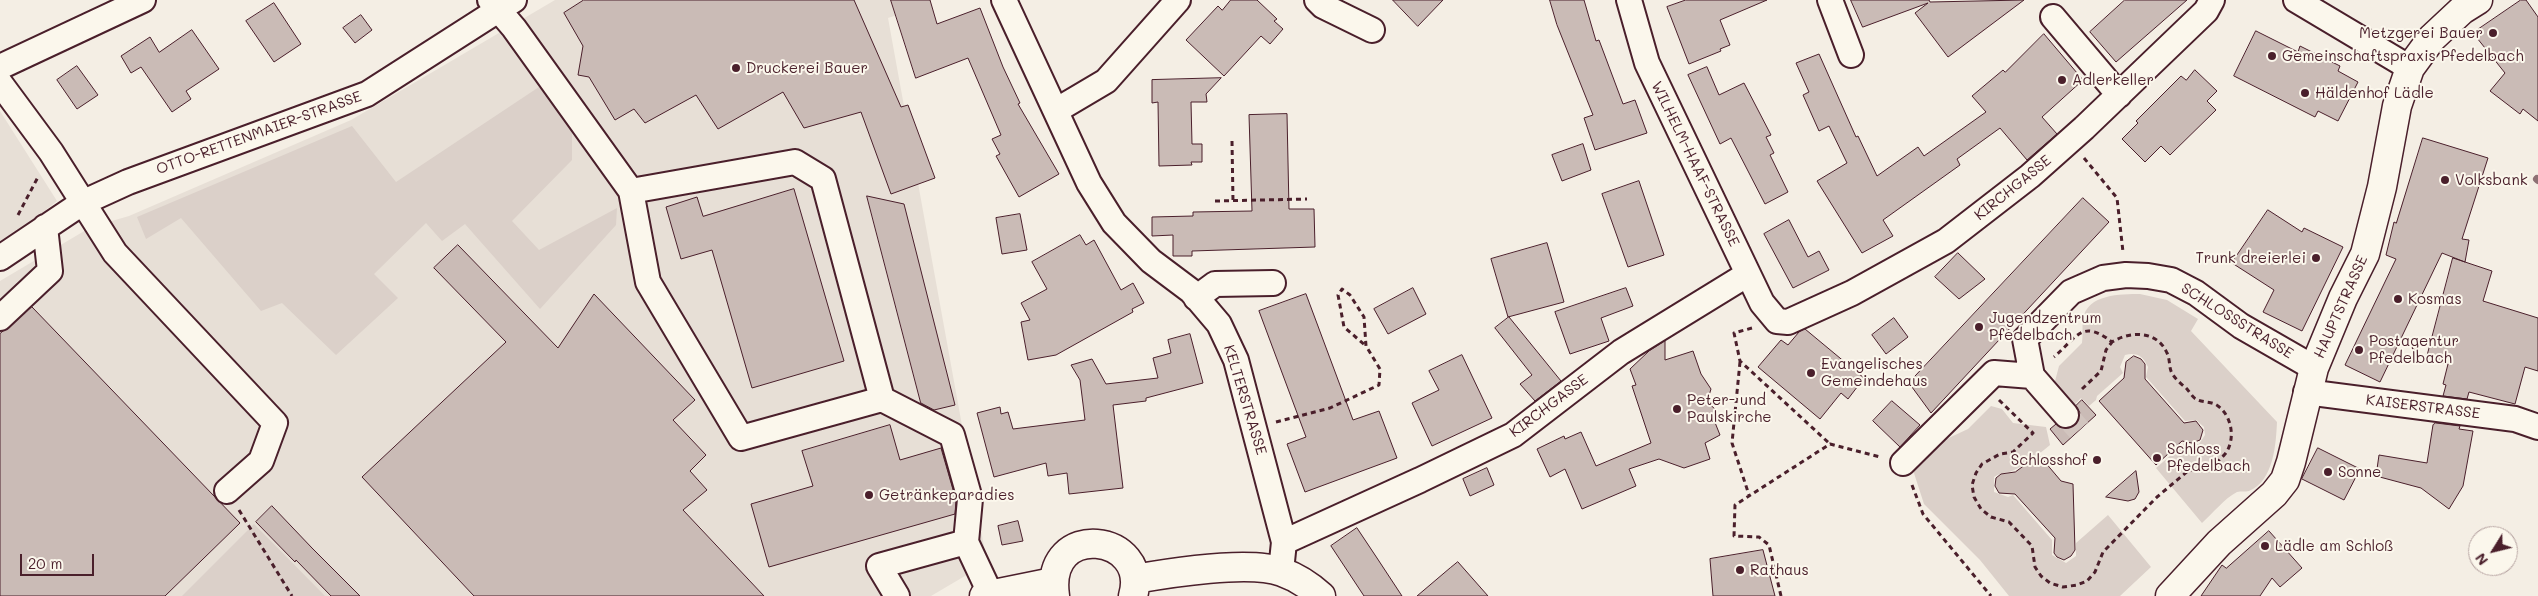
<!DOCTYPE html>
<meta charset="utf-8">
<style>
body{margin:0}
#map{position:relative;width:2538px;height:596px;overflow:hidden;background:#f4eee4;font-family:Mali,sans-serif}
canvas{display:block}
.north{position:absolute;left:2468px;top:526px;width:50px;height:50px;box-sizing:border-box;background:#fbf7ec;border:1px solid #b4a19f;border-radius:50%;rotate:234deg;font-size:14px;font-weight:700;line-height:20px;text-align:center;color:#4a1f2b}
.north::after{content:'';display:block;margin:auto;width:18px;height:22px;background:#4a1f2b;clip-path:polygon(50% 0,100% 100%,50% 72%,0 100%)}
.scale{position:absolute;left:20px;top:554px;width:74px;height:22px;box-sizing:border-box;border:2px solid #4a1f2b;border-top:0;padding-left:6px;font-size:15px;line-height:18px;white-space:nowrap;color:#4a1f2b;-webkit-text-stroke:4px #fbf7ec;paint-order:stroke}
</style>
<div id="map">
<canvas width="2538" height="596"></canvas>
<div class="north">N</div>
<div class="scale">20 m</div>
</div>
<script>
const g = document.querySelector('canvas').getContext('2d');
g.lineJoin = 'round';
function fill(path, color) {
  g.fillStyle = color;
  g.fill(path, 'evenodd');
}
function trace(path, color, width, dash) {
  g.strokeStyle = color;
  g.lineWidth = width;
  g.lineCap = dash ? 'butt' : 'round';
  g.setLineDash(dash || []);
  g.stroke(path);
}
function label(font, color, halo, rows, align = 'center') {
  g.font = font + ' Mali,sans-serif';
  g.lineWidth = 4;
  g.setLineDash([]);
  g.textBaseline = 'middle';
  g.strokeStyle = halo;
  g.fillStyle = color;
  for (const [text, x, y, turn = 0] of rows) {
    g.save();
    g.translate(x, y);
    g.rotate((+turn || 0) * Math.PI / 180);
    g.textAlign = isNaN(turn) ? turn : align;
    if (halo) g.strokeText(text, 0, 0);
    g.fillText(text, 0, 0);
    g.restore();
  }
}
const built = new Path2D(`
 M555,0H931V4L888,18L987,563L931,596H0V281L91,227L129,216L351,120Z
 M0,111L57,201L0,246Z`);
const green = new Path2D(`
 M539,87L572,132V160L512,221L539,250L617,208L616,225L540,309L465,224L442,241L426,223L374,274L398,298L336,355L282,303L261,311L181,218L146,239L137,217L352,126L396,182Z
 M2140,294L2167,300L2198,319L2191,331L2277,422C2276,443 2274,481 2249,491C2245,492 2241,491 2237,492C2225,498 2212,514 2202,523L2156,468L2185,443L2199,444L2205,435L2204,427L2196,420L2185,421L2146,377L2148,367C2143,356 2137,352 2125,355L2120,367L2123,373L2097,396L2096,400L2089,406L2081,398L2072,407L2054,385L2059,366L2082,343C2083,335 2082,327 2083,319C2087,294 2121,294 2140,294Z
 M1991,406L2002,409L2013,423L2046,427L2050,445C2039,454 2026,465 2012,471C2006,474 2003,471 1994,477V492L2008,497L2013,495L2052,540V555L2066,563L2076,556V543L2108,515L2151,567L2120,596H2009L1980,560L1924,504L1912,467L1940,442L1968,429Z
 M254,524L325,596H182Z`);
const stream = new Path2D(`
 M2537,179L2538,180`);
const building = new Path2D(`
 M584,0H854L901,107L908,105L935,178L891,194L861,112L804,128L783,92L718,129L696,95L645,123L634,109L615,120L589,77L578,75L583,46L564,13Z
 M891,0H930L937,24L980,8L1003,67L1020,103L1018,104L1059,174L1019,197L996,156L1000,154L992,139L1001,135L968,58L916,78Z
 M1231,0H1257L1277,19L1274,21L1283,29L1270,44L1261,36L1224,76L1186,40L1218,6L1222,10Z
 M1393,0H1443L1418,26Z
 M1550,0H1584L1596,41L1599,40L1623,104L1635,100L1647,133L1595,150L1584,118L1593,115L1557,25Z
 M1686,0H1767L1720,20L1730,45L1720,49L1721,51L1689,64L1667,7Z
 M1851,0H1929L1930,2L2024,0L1948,57L1915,13L1928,3L1863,27Z
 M2125,0H2187L2116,62L2090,32Z
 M2521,0H2526L2538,17V121L2523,109L2520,114L2490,91L2505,73L2473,33Z
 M274,3L301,44L274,62L246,21Z
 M361,15L372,30L355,43L343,28Z
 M192,30L219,69L186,91L191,99L172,112L141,67L131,73L121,56L150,37L159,52Z
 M2256,31L2298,52L2300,46L2340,66L2338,71L2358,82L2338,121L2318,111L2315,117L2234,76Z
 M2044,34L2083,80L2042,117L2057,134L2027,160L2000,128L1957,159L1960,165L1883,220L1893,236L1862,253L1817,181L1847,163L1829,126L1819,131L1803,95L1809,92L1796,63L1819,54L1856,137L1858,136L1877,176L1918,147L1924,156L1986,112L1972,96L2003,70L2005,72Z
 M77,66L98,95L77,109L57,80Z
 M1707,67L1719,95L1744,83L1771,135L1766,137L1774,153L1770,155L1788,192L1765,204L1731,138L1720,144L1688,75Z
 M2195,70L2217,91L2207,101L2216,110L2170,155L2161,146L2145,162L2122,139L2138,123L2136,121L2181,76L2186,80Z
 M1221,78L1206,94L1207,102H1191L1192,144H1202V162H1191L1192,165L1159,166L1158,102L1152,103V80Z
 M1287,114L1289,209H1314L1315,247L1192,251V256H1173V235L1152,236V217L1193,216V212L1252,211L1249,115Z
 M2423,138L2488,158L2462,239L2469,240L2465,262L2442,253L2380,382L2345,365L2396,259L2386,255L2394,222L2396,223Z
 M1583,144L1591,170L1562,181L1552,155Z
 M1639,181L1664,255L1628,267L1602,194Z
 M794,189L844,361L752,388L712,250L681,259L666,207L697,197L703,216Z
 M867,196L904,204L955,405L934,410L921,403Z
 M2083,198L2109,222L1931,413L1909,383Z
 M2268,210L2302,232L2304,228L2343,247L2302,331L2263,312L2274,290L2232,263Z
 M1020,214L1027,250L1002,254L996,218Z
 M1789,220L1808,257L1819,251L1829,270L1793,288L1764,234Z
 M1080,235L1086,245L1094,240L1121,290L1133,283L1144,303L1132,309L1133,312L1056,355L1028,360L1021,322L1030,320L1021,303L1047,289L1032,262Z
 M1547,243L1564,302L1508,317L1491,259Z
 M458,245L558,348L594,294L695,400L673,420L706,455L690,471L707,490L683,510L764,596H474L362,477L506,342L434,268Z
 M1958,253L1985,279L1959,299L1935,277Z
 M2453,258L2492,271L2483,301L2538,318V371L2525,367L2515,404L2469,392L2467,399L2443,396L2446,385L2443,384L2448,364L2426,361Z
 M1413,288L1426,314L1388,334L1374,309Z
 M1626,288L1633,306L1601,318L1609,341L1570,354L1555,312Z
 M1306,294L1353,420L1379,411L1397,458L1305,492L1287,444L1306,437L1259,311Z
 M32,307L240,523L165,596H0V334Z
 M1509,317L1561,381L1535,401L1520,384L1532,375L1495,328Z
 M1894,318L1908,337L1886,354L1872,335Z
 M1805,329L1864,378L1848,399L1841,393L1820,419L1758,367L1781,340L1788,345L1799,332Z
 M1190,334L1203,383L1146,398V401L1113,405L1123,488L1069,494L1067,473L1048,476L1046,463L994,477L977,413L1000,407L1001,414L1008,412L1013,429L1085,420L1080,380L1071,365L1092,359L1106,384L1158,378L1153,358L1171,353L1168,340Z
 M1665,341V360L1693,351L1701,374L1711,389L1707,402L1715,409L1712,415L1720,435L1705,443L1710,459L1684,468L1659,459L1629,469L1636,486L1582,509L1565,469L1550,477L1537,449L1564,436L1565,439L1581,432L1596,466L1651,443L1632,386L1636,385L1630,369L1649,351Z
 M1462,355L1492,418L1432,446L1412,403L1439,390L1429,371Z
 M2134,356L2141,359L2145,364V379L2184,423L2196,421L2203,430L2200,440L2192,443L2182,441L2156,465L2099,401L2124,378L2126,362Z
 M2082,400L2096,415L2063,445L2050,429L2056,424L2068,429L2075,425L2080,413L2076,406Z
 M1892,401L1920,425L1900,447L1873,421Z
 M2436,423L2460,426L2459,429L2473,431L2463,486L2449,509L2421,488L2376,476L2379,455L2427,463L2433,425Z
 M890,425L900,460L941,448L956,500L955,514L769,567L751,504L813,486L802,451Z
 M2318,448L2360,469L2344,500L2302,479Z
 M2039,455L2061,481L2073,484L2075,550L2071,556L2064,560L2057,557L2054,553L2055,538L2015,494L1999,493L1995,486L1996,478L2001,474L2015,472Z
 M1487,468L1494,485L1470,496L1463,479Z
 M2136,471L2139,492L2135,499L2128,501L2106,497Z
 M272,506L312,548L360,596H331L296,560L295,562L256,522Z
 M1018,521L1023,541L1002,545L998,526Z
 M1357,528L1377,558L1402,596H1364L1331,546Z
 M2269,531L2302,568L2280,587L2272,578L2260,596H2201L2222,565L2226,568Z
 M1763,550L1775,596H1713L1710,559Z
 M1458,562L1488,596H1417L1450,568Z`);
const minorTunnel = new Path2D(`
 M2066,415L2079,430`);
const path = new Path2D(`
 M1232,141L1233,201
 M2084,158L2117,198L2123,252
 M1215,201L1307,199
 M18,215L38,177
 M1752,328L1734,333L1740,361L1830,444
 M1740,362L1732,443L1749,495
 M2082,389L2101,371L2106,350L2112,342
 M1999,400L2033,433L2013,452L2000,454L1982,464L1976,473L1972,485L1974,497L1981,509L1991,517L2009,522L2032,546L2035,567L2041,576L2050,583L2063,587L2077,585L2087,581L2095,572L2103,552L2157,497L2189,470C2204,471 2215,466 2225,454C2236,440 2232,416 2218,406C2212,401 2203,403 2196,399C2193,398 2189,391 2186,388C2181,384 2173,377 2171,371C2169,366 2170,359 2167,353C2157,330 2130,331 2112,342C2082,319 2078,336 2054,357
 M1276,422L1330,408L1379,385L1380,369L1366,346L1364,317L1350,295L1342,289L1338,295L1344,327L1366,346
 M1912,485L1923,514L1991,596
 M239,510L292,596
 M1781,596L1769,545L1759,537L1734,536L1735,505L1830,444L1880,457`);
const minor = new Path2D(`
 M490,0L514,28L631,191L648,282L741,438L882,399L823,179L795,162L631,191
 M1004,0L1089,183L1114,223L1151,261L1191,291L1219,324L1236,360L1284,542L1281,571
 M1317,0L1323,6L1372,30
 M1629,0L1647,63L1762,303L1777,321L1788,322L1852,293L1946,241L2030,176L2084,128L2206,11L2212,0
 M1830,0L1851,55
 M2296,0L2410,68
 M2053,17L2119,95
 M0,67L143,0
 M0,83L51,152L115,253L275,423L261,461L227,491
 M1057,110L1106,81L1178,0
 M0,258L82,203L128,182L367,94L514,0
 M1196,298L1215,284L1273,283
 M0,318L50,271L45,227
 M2032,376L2066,415
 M2306,392L2515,419L2538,427
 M882,399L952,435L970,499L966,542
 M1903,463L1994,373L2032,376L2025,339L2071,292L2103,278L2126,275L2148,276L2171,280L2196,293L2241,326L2314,368
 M1284,542L1420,480L1513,435L1621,352L1748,274
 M897,596L879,566L966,542L990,593`);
const major = new Path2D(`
 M1135,579C1169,573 1250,560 1282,572C1296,577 1310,586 1321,596
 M984,596L1053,582
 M1055,596C1044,519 1151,534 1133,596
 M2170,596L2219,543L2274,494L2285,480L2291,462L2314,368L2343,298L2365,254L2382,187L2397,106L2410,68L2432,38L2462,10L2478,0`);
const markers = [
 [2493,33,5,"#4a1f2b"],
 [2272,56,5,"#4a1f2b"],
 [736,68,5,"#4a1f2b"],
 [2062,80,5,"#4a1f2b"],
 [2305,93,5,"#4a1f2b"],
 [2445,180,5,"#4a1f2b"],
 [2316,258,5,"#4a1f2b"],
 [2398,299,5,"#4a1f2b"],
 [1979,327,5,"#4a1f2b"],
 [2359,350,5,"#4a1f2b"],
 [1811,373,5,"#4a1f2b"],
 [1677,409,5,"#4a1f2b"],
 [2157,458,5,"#4a1f2b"],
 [2097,460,5,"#4a1f2b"],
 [2328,472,5,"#4a1f2b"],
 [869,495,5,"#4a1f2b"],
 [2265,546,5,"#4a1f2b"],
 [1740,570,5,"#4a1f2b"]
];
const poiNames = [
 ["Metzgerei Bauer",2483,33,"right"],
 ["Gemeinschaftspraxis Pfedelbach",2282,56],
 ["Druckerei Bauer",746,68],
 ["Adlerkeller",2072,80],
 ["Häldenhof Lädle",2315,93],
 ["Volksbank",2455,180],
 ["Trunk dreierlei",2306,258,"right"],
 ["Kosmas",2408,299],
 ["Jugendzentrum",1989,318],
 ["Pfedelbach",1989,335],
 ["Postagentur",2369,341],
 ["Pfedelbach",2369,358],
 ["Evangelisches",1821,364],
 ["Gemeindehaus",1821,381],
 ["Peter- und",1687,400],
 ["Paulskirche",1687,417],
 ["Schloss",2167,449],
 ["Pfedelbach",2167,466],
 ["Schlosshof",2087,460,"right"],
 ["Sonne",2338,472],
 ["Getränkeparadies",879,495],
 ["Lädle am Schloß",2275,546],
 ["Rathaus",1750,570]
];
const streetNames = [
 ["OTTO-RETTENMAIER-STRASSE",259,133,-20],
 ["WILHELM-HAAF-STRASSE",1695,164,64],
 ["KIRCHGASSE",2013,188,-39],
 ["HAUPTSTRASSE",2341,307,-66],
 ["SCHLOSSSTRASSE",2237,321,32],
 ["KELTERSTRASSE",1245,400,73],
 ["KIRCHGASSE",1549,406,-37],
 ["KAISERSTRASSE",2423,407,7]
];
fill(built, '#e7dfd6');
fill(green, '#dbd0c9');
trace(stream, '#8d7174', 8);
fill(building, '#cabbb6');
trace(building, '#4a1f2b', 1);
trace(minorTunnel, '#d2c5bf', 24, [24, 12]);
trace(minor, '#4a1f2b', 28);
trace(major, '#4a1f2b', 31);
trace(path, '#4a1f2b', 3, [5, 4]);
trace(minor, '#fbf7ec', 24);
trace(major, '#fbf7ec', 28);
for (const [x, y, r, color] of markers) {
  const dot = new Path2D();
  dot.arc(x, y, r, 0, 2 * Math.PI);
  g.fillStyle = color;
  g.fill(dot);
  trace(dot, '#fbf7ec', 2);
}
label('15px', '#4a1f2b', '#fbf7ec', poiNames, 'left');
label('15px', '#4a1f2b', '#fbf7ec', streetNames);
</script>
